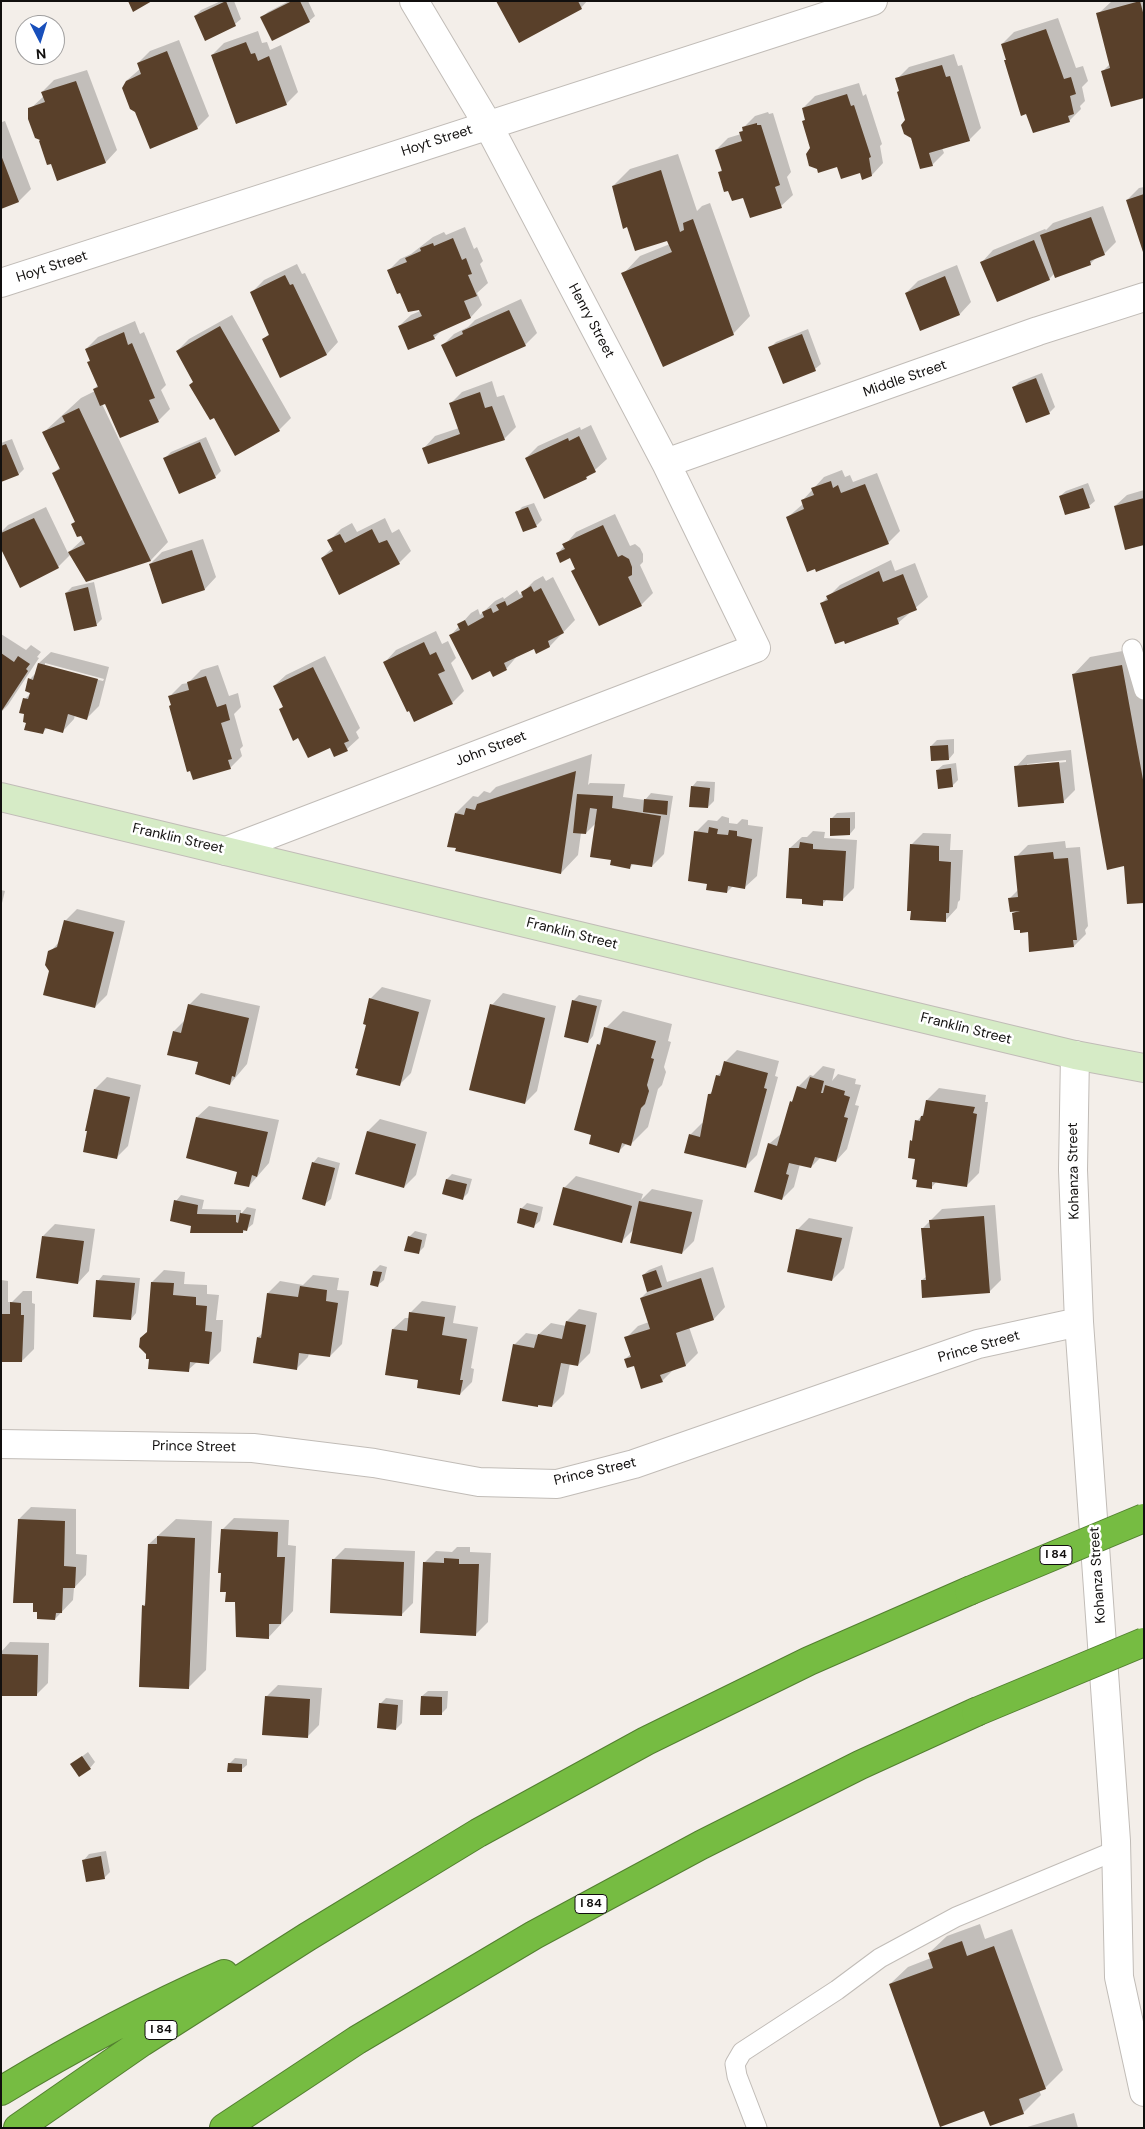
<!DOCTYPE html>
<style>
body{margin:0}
#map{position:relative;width:1145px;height:2129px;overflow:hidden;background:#f3eee9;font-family:"DM Sans",sans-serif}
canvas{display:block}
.frame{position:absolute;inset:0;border:2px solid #110f0e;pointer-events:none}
.north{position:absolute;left:15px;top:15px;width:50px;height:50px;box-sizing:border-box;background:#fff;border:1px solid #a09f9f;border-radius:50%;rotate:175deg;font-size:14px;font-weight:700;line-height:20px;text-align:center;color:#110f0e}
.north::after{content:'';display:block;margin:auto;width:18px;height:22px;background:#184fbb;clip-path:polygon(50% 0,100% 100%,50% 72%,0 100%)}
</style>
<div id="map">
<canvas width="1145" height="2129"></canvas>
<div class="frame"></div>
<div class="north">N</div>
</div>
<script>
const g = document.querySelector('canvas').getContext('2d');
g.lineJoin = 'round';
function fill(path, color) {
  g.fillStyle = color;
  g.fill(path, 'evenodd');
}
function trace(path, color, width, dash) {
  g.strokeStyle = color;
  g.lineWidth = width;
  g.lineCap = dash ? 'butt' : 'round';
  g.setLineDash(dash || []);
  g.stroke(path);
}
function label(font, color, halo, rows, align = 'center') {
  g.font = font + ' "DM Sans",sans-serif';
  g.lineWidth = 5;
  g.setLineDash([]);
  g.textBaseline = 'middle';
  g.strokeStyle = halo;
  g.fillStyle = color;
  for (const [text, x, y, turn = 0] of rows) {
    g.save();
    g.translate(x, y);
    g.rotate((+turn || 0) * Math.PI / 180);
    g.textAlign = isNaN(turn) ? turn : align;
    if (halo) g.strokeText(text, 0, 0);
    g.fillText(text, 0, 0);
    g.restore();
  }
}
const shadow = new Path2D(`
 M221,1H234L241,19L235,24L195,16L201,10Z
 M289,1H308L315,16L309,21L262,17L268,12Z
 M498,1H587L581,8Z
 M1112,1H1144V96L1103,71L1110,64L1098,14Z
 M1058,18L1076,68L1083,66L1088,81L1082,87L1085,101L1080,106L1081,109L1069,121L1002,44L1014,32Z
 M258,31L262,43L267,42L270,50L281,45L298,92L286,104L212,55L224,43Z
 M179,40L209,116L197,128L126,81L140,69L138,63L150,51Z
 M954,54L958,66L962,65L981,128L969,140L942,148L944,153L932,165L907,120L897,79L909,67Z
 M87,70L117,150L106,162L58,179L30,109L44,96L42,92L54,80Z
 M859,83L863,96L866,94L882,144L880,146L883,163L872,175L838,165L811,148L803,121L806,119L803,108L815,96Z
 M768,112L769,114L773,113L791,172L787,177L793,195L781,206L744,196L719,173L722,169L716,150L728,138L741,134L743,128L755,116Z
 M1,120L2,122L5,121L31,189L19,201L1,208Z
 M678,154L697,211L702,206L710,203L750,316L733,334L623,274L640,256L670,244L668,239L613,186L630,169Z
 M1144,187V249L1127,200L1139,188Z
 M1103,206L1116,242L1104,254L1097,257L1090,264L1055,273L1049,279L982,262L993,250L1045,229L1046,230L1053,223Z
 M465,227L474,249L477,247L483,261L480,264L488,283L477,293L482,305L471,317L444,328L434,338L399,326L411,315L420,311L401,292L388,271L400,259L411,254L433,237L444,232L446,235Z
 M297,264L302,274L305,273L338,342L327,354L280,376L263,340L270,333L252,292L264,280Z
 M957,265L971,302L960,314L906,293L918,281Z
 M521,299L537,333L525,345L442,346L454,334L468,327L475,320Z
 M232,315L291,418L279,430L214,416L177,351L189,339Z
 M135,321L140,334L144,332L166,385L161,390L170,409L158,421L106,402L102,404L168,542L151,560L87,580L71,554L58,567L1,547V532L8,525L46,507L68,553L84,538L72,524L76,521L54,473L60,467L44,432L81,398L95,391L94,389L98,385L86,349L98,337Z
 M808,329L821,364L815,369L783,382L770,348L776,342Z
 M1042,373L1055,407L1049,413L1013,388L1019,382Z
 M492,381L497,397L504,395L516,427L504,439L424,448L435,436L459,428L450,404L462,392Z
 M591,425L607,459L586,478L526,458L538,446L580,427L581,430Z
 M206,437L221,471L215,477L165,458L171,452Z
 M12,439L24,469L19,474L1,481V443Z
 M842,470L845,477L850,475L853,482L877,473L900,531L888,543L788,517L803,504L802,501L824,477Z
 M1088,483L1095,501L1089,506L1060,496L1066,491Z
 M1144,490V544L1115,506L1127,495Z
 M534,503L542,520L536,526L517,513L522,507Z
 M615,514L630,546L635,544L640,548L643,554V562L640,565L653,593L641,605L573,571L576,568L570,556L558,553L576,532Z
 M385,518L392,533L399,529L411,551L399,563L322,558L332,548L329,541L341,529L352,523L357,532Z
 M203,539L216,577L205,589L150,564L162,552Z
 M891,560L895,571L915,563L928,597L898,623L821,604L840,585Z
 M543,576L546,581L553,577L575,620L550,646L537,652L534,647L518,655L507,668L493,675L490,669L451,635L471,613L478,609L480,615L495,601L503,597L504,599L517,590L520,595L534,581Z
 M94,582L102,619L97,624L75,630L66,593L72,587Z
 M436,631L442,644L448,641L456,658L451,663L464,691L452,703L415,721L385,662L396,650Z
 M1,634L26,650L31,645L41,652L37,657L39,658L8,705L1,712Z
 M1139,648L1144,675V902L1125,865L1073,675L1090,657Z
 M51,652L109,667L99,706L87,718L75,715L74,719L63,731L48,727L42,733L27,722L25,699L32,692L30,679L37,672L39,663ZM45,663L104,679L103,681L45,666Z
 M325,656L360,728L356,732L359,738L347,749L330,747L299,737L280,710L284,706L274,686L286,675Z
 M218,665L229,696L238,693L241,707L234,714L243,746L240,749L242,756L230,768L170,706L172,704L170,696L182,684L188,683L201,670Z
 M954,739V753L949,759L931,746L937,740Z
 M1071,750L1075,790L1063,802L1016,767L1027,755ZM1066,760V762L1027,766V764Z
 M592,754L588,785L590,783L625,784L623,797L645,800L651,793L673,796L664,854L652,866L634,863L630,867L612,859L597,822L586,833H581L578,855L561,873L456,813L473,796L478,797L484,791L490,793L496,787Z
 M956,763L958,780L952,786L937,770L943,765Z
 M697,781L715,782L714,801L708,807L692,787Z
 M855,812V828L850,834L831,819L837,813Z
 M722,816L729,818V823L737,824L742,819L748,820V825L763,827L757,876L745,887L733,886L727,892L709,883L696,832L708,820L717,821Z
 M813,831L825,832L824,838L857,840L854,888L842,900L827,899L823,904L790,848L802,837H807Z
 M923,833L951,834L950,850H963L960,900L958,902L957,908L946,920L911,845Z
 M1065,841L1066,848L1080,847L1088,926L1085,930L1086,934L1074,946L1029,931L1013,914L1016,911L1010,898L1019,889L1016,857L1028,845Z
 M1,890L5,891L1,907Z
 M77,909L125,921L107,995L95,1007L50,970V952L60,941L65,921Z
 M382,987L431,1000L411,1073L399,1085L368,1024L370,999Z
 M201,993L260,1006L247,1064L230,1084L207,1078L199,1061L174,1031L185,1020L189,1005Z
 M503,993L556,1006L537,1091L525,1103L492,1005Z
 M579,995L602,1000L593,1036L588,1042L573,1001Z
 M623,1011L672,1024L668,1041L671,1042L664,1067L666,1072L662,1085L658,1089L648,1127L631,1144L627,1143L619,1151L593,1134L598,1045L602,1040L606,1028Z
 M737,1050L779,1061L775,1076L778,1077L757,1155L745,1167L690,1135L702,1123L704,1124L709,1094L713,1091L717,1076L723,1070L725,1062Z
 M823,1066L835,1069L832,1081L838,1074L856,1079L855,1084L861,1085L855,1105L859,1106L847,1149L836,1161L821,1157L811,1167L800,1164L794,1187L782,1199L769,1144L782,1133L791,1102L794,1099L798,1087L810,1075L813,1076Z
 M107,1077L141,1085L128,1146L117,1157L95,1089Z
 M939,1088L986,1095L985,1102H988L979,1173L967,1185L937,1181L931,1188L916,1157L917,1121L925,1112L927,1100Z
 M209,1106L279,1120L269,1163L249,1186L197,1117Z
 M380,1119L427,1132L416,1175L404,1187L356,1174L368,1131Z
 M318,1157L340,1163L331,1199L325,1204L313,1163Z
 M452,1174L472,1179L468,1193L462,1199L447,1179Z
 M576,1176L643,1194L641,1200L652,1189L703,1200L694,1241L682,1253L634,1229L621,1242L564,1188Z
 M181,1195L204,1200L202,1209L241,1210V1214L247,1207L256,1209L253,1224L243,1232L192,1225L176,1201Z
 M527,1203L543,1207L540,1221L534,1226L521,1209Z
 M995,1205L1001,1280L989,1292L922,1280L927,1276L922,1229L942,1209Z
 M809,1218L853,1227L844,1268L832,1280L797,1230Z
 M55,1224L95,1229L89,1271L78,1283L43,1236Z
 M415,1231L427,1234L424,1247L418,1253L409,1237Z
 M380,1265L387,1267L384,1280L378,1285L374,1271Z
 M662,1265L667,1282L713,1267L725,1307L714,1319L689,1327L698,1353L686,1365L674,1369L662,1381L625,1359L631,1354L626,1338L638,1326L649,1322L641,1298L648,1291L643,1275L649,1270Z
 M164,1270L185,1272L184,1284L207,1285V1294L219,1295L216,1320H223L221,1351L209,1363L197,1362L188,1370L148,1332L152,1282Z
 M103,1275L140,1278L136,1313L131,1319L98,1281Z
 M313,1275L339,1278L337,1290L349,1291L342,1344L330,1356L309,1353L308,1357L297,1368L258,1337L263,1333L268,1293L280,1281L303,1285Z
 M1,1280L8,1281V1302H12L23,1291H32V1303L35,1304L34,1349L22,1361H1Z
 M422,1301L456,1306L453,1323L478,1327L471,1368L474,1369L472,1382L460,1394L420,1378L393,1329L405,1318H410V1313Z
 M579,1309L597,1313L590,1353L578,1365L570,1363L564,1394L552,1406L540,1404L538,1406L514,1345L526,1333L538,1335L551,1323L566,1326L567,1321Z
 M31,1507L76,1509V1554L87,1555L86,1575L74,1588L73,1600L55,1619L19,1519Z
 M234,1518L289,1520L288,1545L296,1546L293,1611L268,1638L227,1591L222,1530Z
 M176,1519L212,1521L206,1670L189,1687L143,1606L146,1603L149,1544Z
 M457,1547H470V1552L491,1553L488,1622L476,1634L424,1563L436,1551L452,1552Z
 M345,1548L415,1551L413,1603L401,1615L333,1560Z
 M10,1642L49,1643L48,1683L36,1695L1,1694V1652Z
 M278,1685L322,1688L319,1725L308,1736L266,1697Z
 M428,1691H448L447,1708L441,1714L422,1696Z
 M386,1698L403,1700L402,1723L396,1729L380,1704Z
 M88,1752L95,1762L90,1768L72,1764Z
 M235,1758L247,1759V1765L241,1770L229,1764Z
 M106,1851L110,1872L104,1878L84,1860L89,1854Z
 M980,1924L985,1939L1012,1929L1063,2070L1045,2088L1039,2090L1041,2095L1023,2113L985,2109L890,1984L908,1967L931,1958L929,1953L947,1936Z
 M1074,2113L1078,2128H1024Z`);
const building = new Path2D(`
 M128,1H152L133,12Z
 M226,1L236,26L205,41L194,16Z
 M292,1H300L310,22L272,41L260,17Z
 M496,1H578L582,9L519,43Z
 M1140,1L1144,16V98L1111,107L1101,71L1110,68L1096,13Z
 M1046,29L1064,79L1071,77L1076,94L1070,96L1074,114L1068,116L1070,122L1033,133L1026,114L1021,116L1004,60H1006L1001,44Z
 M246,42L251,54L255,53L258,61L269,56L287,105L236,124L211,55Z
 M167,51L198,129L150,149L135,112L130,109L122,88L126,81L141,74L137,63Z
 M942,65L946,77L950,76L970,141L929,153L933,166L920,169L911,138L904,134L901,125L905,120L897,92L899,91L895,78Z
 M76,81L106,163L57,181L51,164L47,165L39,141L40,140L35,138L28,119V108L45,102L41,92Z
 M847,94L851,106L854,105L871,157L869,158L872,176L862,180L860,173L841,179L837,167L818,173L817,169L809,166L806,154L810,148L802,121L805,120L802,108Z
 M757,123V125H761L780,185L775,187L782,208L750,218L743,198L732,201L728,191L724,192L718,172L722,171L715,150L742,141L739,132L743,131L742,127Z
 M1,155L19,202L1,209Z
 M661,170L680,232L684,230L683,223L693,219L734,335L663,367L621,273L672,252L667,241L635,251L627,227L623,229L612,186Z
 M1144,194V252H1143L1126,200Z
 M1091,217L1105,255L1090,261L1091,265L1055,278L1040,235Z
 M453,238L462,260L466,258L472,274L468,275L477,296L464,301L471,318L433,335L435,339L408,350L398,326L422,316L419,310L408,312L400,293L397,294L387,270L407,262L405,258L421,251L420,248L433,243L434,246Z
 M1034,240L1050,280L997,302L980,262Z
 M285,275L290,285L293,284L327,355L280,378L262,339L269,335L250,292Z
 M945,276L960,315L920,331L905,293Z
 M509,310L526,346L456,377L441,345L463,334L462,331Z
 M220,326L280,431L235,456L214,418L210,420L189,385L193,382L176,351Z
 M124,332L128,345L132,343L155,398L149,400L159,422L120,438L105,404L100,406L93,389L98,387L87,362L90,361L85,349Z
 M802,334L816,371L783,384L768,347Z
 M1036,378L1050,414L1026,423L1012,387Z
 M480,392L485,408L492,406L505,440L428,464L422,448L460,434L449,403Z
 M79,408L151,561L86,582L68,552L85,544L81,536L77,537L71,524L75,522L52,473L60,469L42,432L65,422L62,416Z
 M579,436L596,472L586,477L587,479L544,499L525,458L568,438L569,441Z
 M200,442L216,478L179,494L163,458Z
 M6,444L19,475L1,482V446Z
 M831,481L833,488L838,485L841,493L865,484L889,544L816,572L815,569L807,572L786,517L804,509L801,500L814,495L811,488Z
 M1083,488L1090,508L1065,515L1059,496Z
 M1144,498V545L1125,550L1114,506Z
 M528,507L537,527L523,532L515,512Z
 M34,518L59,568L20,588L1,549V533Z
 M603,525L618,557L622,555L629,559L632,567V575L628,577L642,606L599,626L571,571L575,569L570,558L560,563L556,553L565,549L562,544Z
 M372,529L379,543L387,540L400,564L339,595L321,558L333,551L327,540L340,534L345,543Z
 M192,550L205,590L162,604L149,564Z
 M879,571L883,582L903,574L917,610L897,618L899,624L845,644L844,641L835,644L820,603L828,600L826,596Z
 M531,586L534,592L541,588L564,633L548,641L550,647L536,654L534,649L504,663L507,670L493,677L490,671L472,680L449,635L460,630L457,624L465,620L468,626L484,617L482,612L491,608L493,613L499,610L496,605L505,601L507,606L523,597L521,592Z
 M88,587L97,626L74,631L65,593Z
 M424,642L430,655L436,652L445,671L438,674L453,704L414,722L409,711L407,712L383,662Z
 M1,653L14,662L18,656L30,664L26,669L28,671L1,712Z
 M38,663L98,679L87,720L68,714L63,733L45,728L43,734L24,730L26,723L23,722L24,714L19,713L23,698L28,699L30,693L25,691L28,678L33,680Z
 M1122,665L1144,785V903L1127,904L1124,866L1107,870L1072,674Z
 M313,667L349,741L344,743L348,751L334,757L330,748L308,758L298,738L293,741L279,709L283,707L273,686Z
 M206,676L217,707L226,704L230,720L221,723L232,759L228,760L231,769L193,780L190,771L187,772L169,706L171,705L168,696L189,690L187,682Z
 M948,745L949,760L931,761L930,746Z
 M1059,762L1064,803L1018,807L1014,766Z
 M951,768L953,787L938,789L936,770Z
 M576,771L561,874L455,851L456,848L447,847L455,813L464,815L466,808L475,810L477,804Z
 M691,786L710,788L708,808L689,807Z
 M577,794L613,796L612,808L661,816L652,867L631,864L630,869L610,865L611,860L590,857L597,809L590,808L586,834L573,833Z
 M644,799L668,801L667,815L643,812Z
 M830,818H850V835L830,836Z
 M709,827L718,829L717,834L728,835L729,830L737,831V836L752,839L745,889L728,886L727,893L706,890L707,884L688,881L694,831L708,833Z
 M800,842L813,844V849L846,851L843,901L823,900V906L802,904V899L786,898L789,848H799Z
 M910,844L939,846V861L951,862L949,913H946V922L910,920L911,911H907Z
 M1053,852L1054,859L1068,858L1077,940H1073L1074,947L1029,952L1028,932L1020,933V930H1014L1012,913L1020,911L1010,912L1008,898L1018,897L1014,856Z
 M64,920L114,932L95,1008L43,995L49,971L45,965L48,951L57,947Z
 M369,998L419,1012L400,1086L356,1075L358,1069L355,1068L366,1025L363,1024Z
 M572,1000L597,1006L588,1043L564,1037Z
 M188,1004L249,1018L235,1077L232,1076L230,1085L195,1074L198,1062L167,1055L173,1031L181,1033Z
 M490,1004L545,1018L525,1104L469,1090Z
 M604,1027L656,1041L651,1058L654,1059L647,1085L649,1091L645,1104L641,1108L631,1146L622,1143L619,1153L589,1144L591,1135L574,1130L597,1044L600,1045Z
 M724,1061L768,1073L764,1088L767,1089L746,1168L684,1153L689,1134L700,1137L708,1094H711L716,1075L720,1076Z
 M810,1077L824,1081L821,1093H823L825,1085L845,1091L844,1095L850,1097L844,1117L848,1118L836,1162L815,1157L811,1168L789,1163L786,1174L789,1175L782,1200L754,1192L768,1143L777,1146L790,1101L792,1102L797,1086L806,1089Z
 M94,1089L130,1097L117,1159L83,1152L87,1131H85Z
 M926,1100L975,1107L973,1113L977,1114L967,1187L932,1182V1189L916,1187L917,1180L912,1179L915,1159L908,1158L910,1140L912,1141L915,1120L920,1121L921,1116H923Z
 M196,1117L268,1132L257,1177L252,1175L249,1187L234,1184L237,1172L186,1158Z
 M367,1131L416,1144L404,1188L355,1174Z
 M312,1162L335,1168L325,1206L302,1199Z
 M446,1179L467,1184L463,1200L442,1194Z
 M563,1187L632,1206L622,1243L553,1225Z
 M174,1200L198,1205L197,1214L236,1215V1222L238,1223L240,1213L251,1215L247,1231L243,1230V1233H190L191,1226L170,1221Z
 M639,1201L692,1212L682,1254L630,1243Z
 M520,1208L538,1213L534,1228L517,1223Z
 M984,1216L990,1293L922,1298L921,1280H926L921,1228H930L929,1220Z
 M796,1229L842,1238L832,1281L787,1272Z
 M42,1236L84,1241L78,1284L36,1278Z
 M408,1236L422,1240L419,1254L404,1251Z
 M656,1270L662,1287L647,1292L642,1275Z
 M373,1271L382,1272L378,1287L370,1285Z
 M701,1278L714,1320L676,1333L686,1366L660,1375L663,1382L641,1389L634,1366L627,1368L624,1359L631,1357L624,1337L650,1329L640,1298Z
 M96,1280L135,1283L131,1320L93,1317Z
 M151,1282L174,1283L173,1295L196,1297V1305L207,1306L205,1331L212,1332L209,1364L190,1362L189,1372L148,1369L149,1359H146V1354L139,1347L140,1338L147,1332Z
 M300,1286L327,1290L326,1301L338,1303L330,1357L299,1353L297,1370L253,1363L257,1337L261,1338L267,1293L298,1297Z
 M10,1302L21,1303V1315H24L22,1362H1V1314H10Z
 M409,1312L445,1317L442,1335L467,1339L460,1380H463L460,1395L417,1388L418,1380L385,1375L392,1329L407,1331Z
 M566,1321L586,1325L578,1366L561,1363L552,1407L538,1405V1407L502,1401L513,1344L534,1348L538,1334L562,1339Z
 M18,1519L65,1521L64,1566L76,1567L75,1588H63L62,1613H56L55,1620L37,1619V1612H33V1603H13Z
 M221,1529L278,1532L277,1557H285L281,1624H269V1639L236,1637L235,1602H225L226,1592H220L221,1573H218Z
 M157,1536L195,1538L189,1689L139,1687L142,1605L145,1606L148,1544H157Z
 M444,1558L459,1559V1564H479L476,1636L420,1633L423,1562L444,1563Z
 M332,1559L404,1562L402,1616L330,1613Z
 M1,1654L38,1655L37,1696H1Z
 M265,1696L310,1699L308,1738L262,1735Z
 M421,1696L442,1697V1715H420Z
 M379,1703L398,1705L396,1730L377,1728Z
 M82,1756L91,1769L79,1777L70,1764Z
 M228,1763L242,1764V1772H227Z
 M101,1856L105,1879L86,1882L82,1860Z
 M962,1941L967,1956L994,1946L1046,2089L1019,2099L1024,2114L990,2126L984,2111L940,2127L889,1984L933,1968L928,1953Z`);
const lane = new Path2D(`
 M1132,649L1144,690
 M757,2128L737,2076L735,2064L742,2052L837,1990L880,1958L956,1917L1117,1850`);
const street = new Path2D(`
 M1,283L873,1
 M666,463L1038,331L1144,297
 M226,851L756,648L666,463L488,125L414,1
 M1075,1055L1073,1170L1079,1322L1116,1841L1119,1977L1144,2092
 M1,1444L253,1448L374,1463L479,1482L557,1484L634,1464L978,1344L1079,1322`);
const secondary = new Path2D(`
 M1,797L1075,1055L1144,1068`);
const highway = new Path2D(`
 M1,2091C73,2047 147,2008 224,1974
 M18,2128L142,2042L307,1937L478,1833L646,1741L809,1661L969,1591
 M224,2128L357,2040L534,1935L701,1845L860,1765L976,1712`);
const highwayBridge = new Path2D(`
 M969,1591L1144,1518
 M976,1712L1144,1642`);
const shields = [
 [1056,1555,32],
 [591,1904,32],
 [161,2030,32]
];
const shieldNames = [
 ["I 84",1056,1555],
 ["I 84",591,1904],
 ["I 84",161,2030]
];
const streetNames = [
 ["Hoyt Street",437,141,-18],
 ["Hoyt Street",52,267,-18],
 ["Henry Street",591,321,62],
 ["Middle Street",905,379,-19],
 ["John Street",491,749,-21],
 ["Franklin Street",178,839,13],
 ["Franklin Street",572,934,14],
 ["Franklin Street",966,1029,14],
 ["Kohanza Street",1074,1171,-91],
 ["Prince Street",979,1347,-16],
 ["Prince Street",194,1447,1],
 ["Prince Street",595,1472,-13],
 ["Kohanza Street",1098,1575,-94]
];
fill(shadow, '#0003');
fill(building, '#59402a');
trace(lane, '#c1bcb7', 21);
trace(street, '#c1bcb7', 30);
trace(secondary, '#c1bcb7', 30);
trace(highway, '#537f30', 30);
trace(lane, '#fff', 19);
trace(street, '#fff', 28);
trace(secondary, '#d6ebc6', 28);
trace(highway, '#76bc42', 28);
trace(highwayBridge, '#537f30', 30, []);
trace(highwayBridge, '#76bc42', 28);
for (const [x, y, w] of shields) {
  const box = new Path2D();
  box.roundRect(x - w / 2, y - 9.5, w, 19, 4);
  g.fillStyle = '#fff';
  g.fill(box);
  trace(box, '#110f0e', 1);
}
label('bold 12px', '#110f0e', null, shieldNames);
label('14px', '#110f0e', '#fff', streetNames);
</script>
